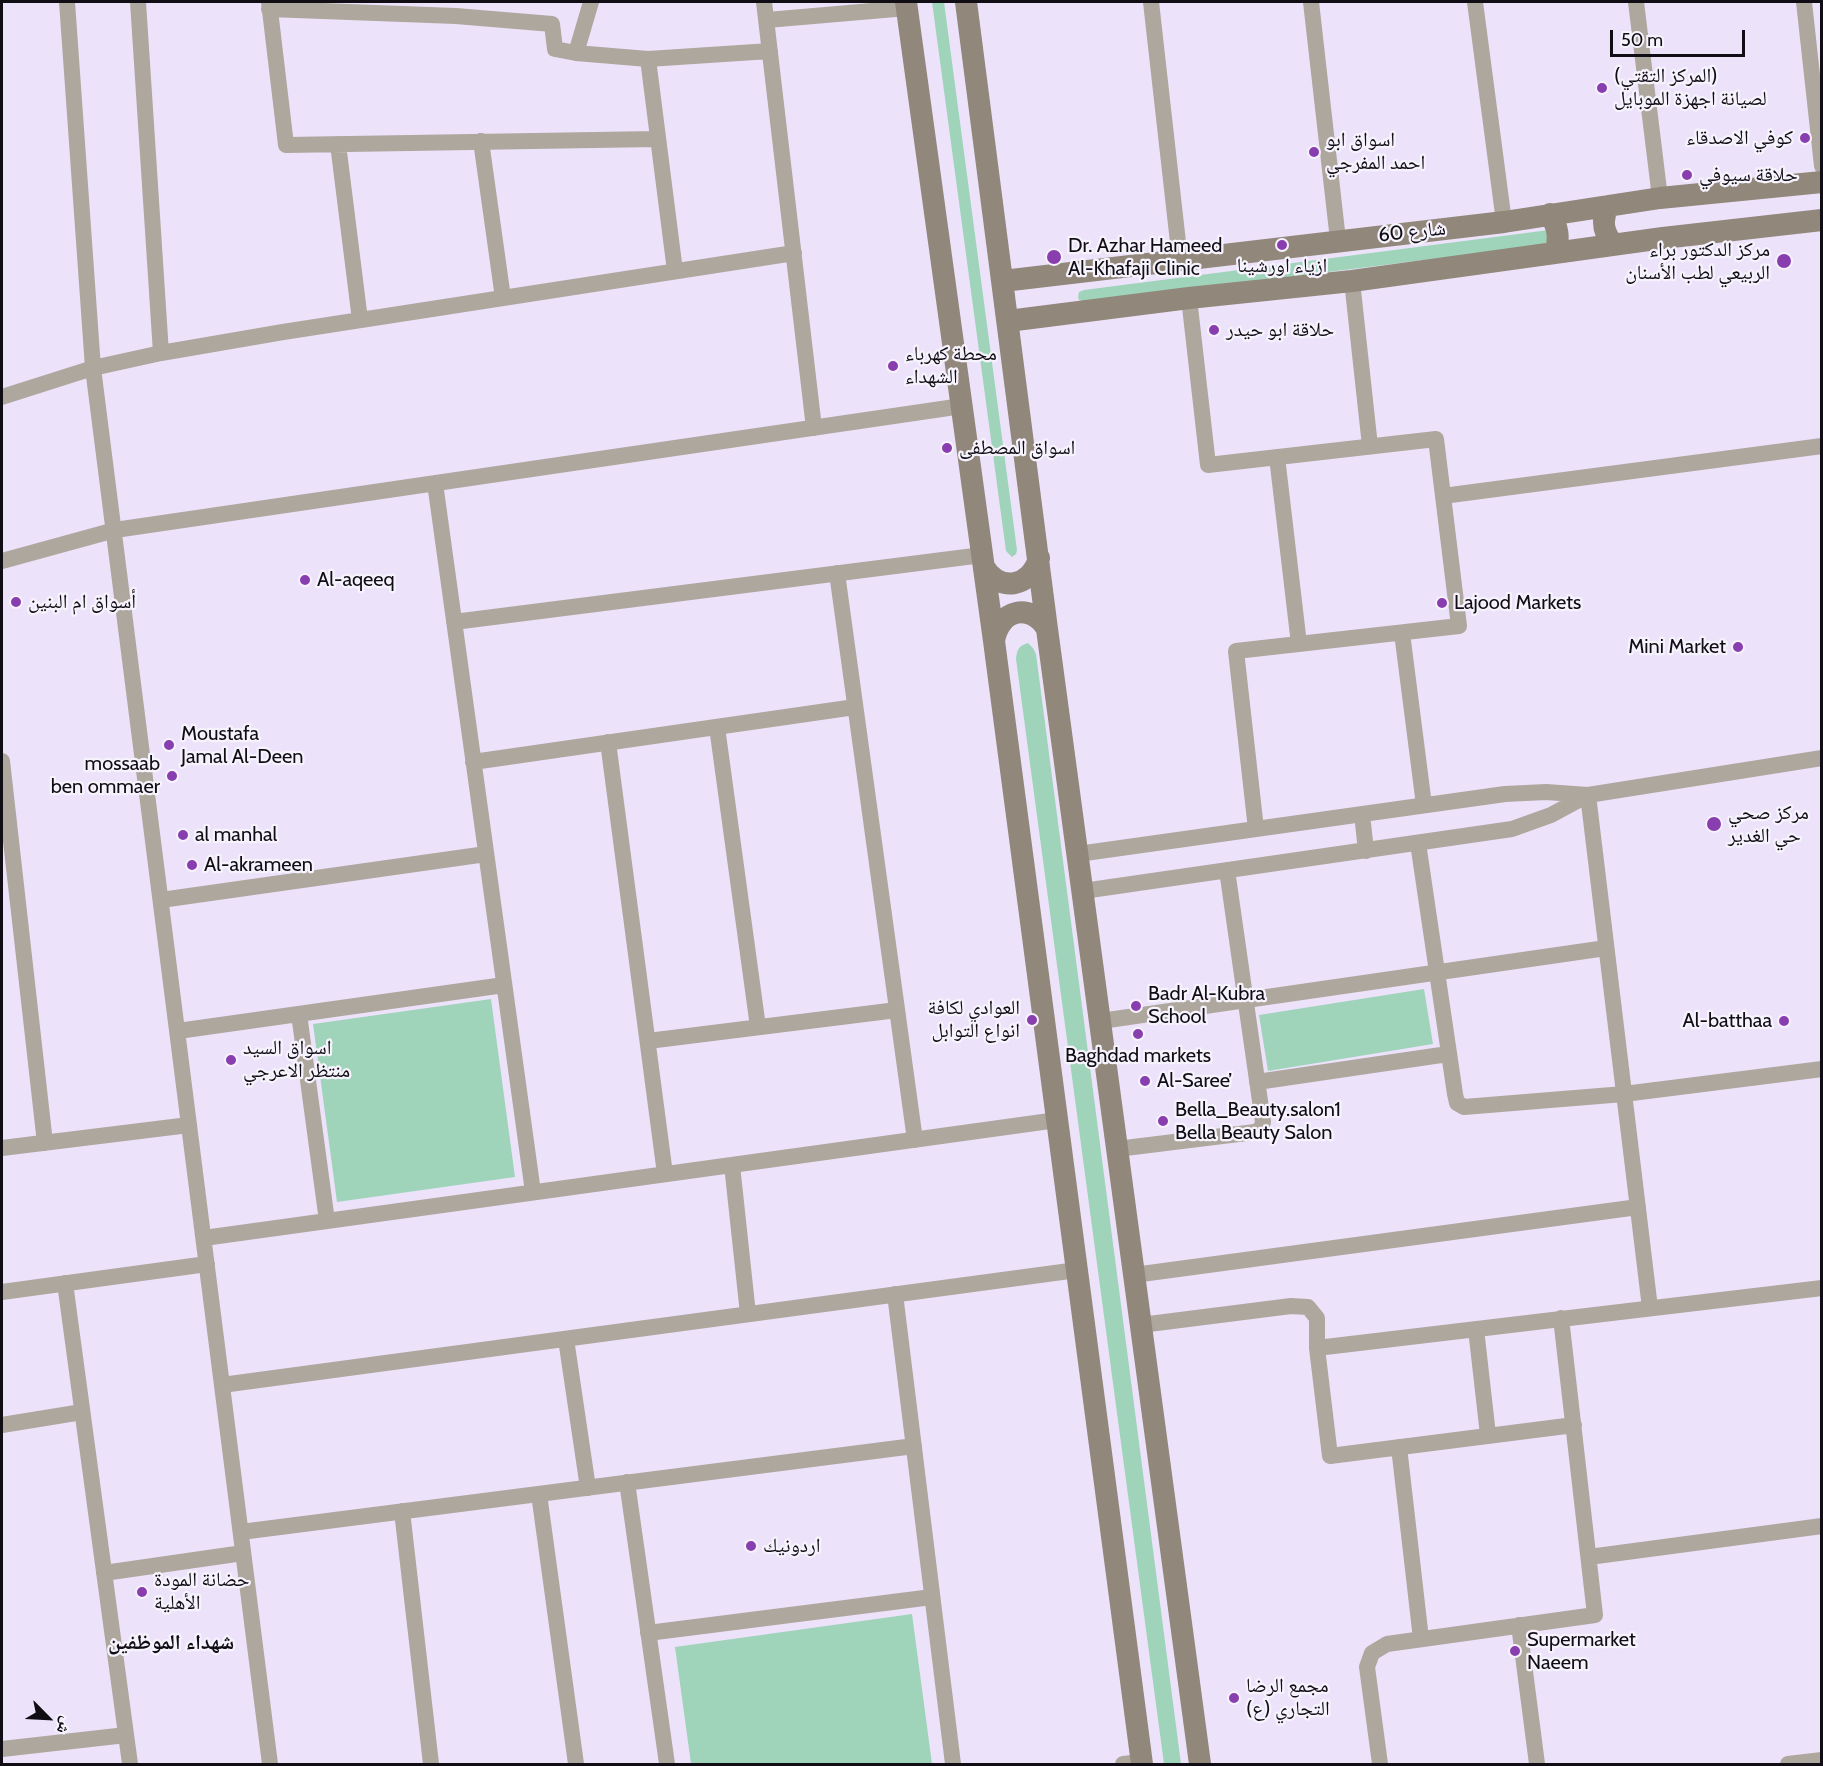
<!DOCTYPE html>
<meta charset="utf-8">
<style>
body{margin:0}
#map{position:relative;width:1823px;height:1766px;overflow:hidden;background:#ece3fb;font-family:Cabin,"Noto Naskh Arabic",sans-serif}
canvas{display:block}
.frame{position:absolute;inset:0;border:3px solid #100d15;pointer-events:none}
.north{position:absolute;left:18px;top:1688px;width:60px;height:60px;-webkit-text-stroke:4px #f7f3fd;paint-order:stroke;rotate:114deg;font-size:16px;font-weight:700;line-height:24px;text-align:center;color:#100d15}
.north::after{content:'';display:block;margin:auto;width:21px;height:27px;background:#100d15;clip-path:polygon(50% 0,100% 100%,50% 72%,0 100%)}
.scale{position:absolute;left:1610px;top:30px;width:135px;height:27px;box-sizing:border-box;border:3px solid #100d15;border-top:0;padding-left:8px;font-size:18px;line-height:21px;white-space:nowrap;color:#100d15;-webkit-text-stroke:4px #f7f3fd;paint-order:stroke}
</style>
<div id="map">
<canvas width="1823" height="1766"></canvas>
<div class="frame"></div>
<div class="north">ش</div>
<div class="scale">50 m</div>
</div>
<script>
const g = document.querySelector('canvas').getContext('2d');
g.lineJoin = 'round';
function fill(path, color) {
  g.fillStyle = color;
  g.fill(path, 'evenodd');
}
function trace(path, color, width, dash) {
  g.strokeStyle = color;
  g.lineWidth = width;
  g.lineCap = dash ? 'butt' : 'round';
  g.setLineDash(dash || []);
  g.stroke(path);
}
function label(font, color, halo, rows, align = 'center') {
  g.font = font + ' Cabin,"Noto Naskh Arabic",sans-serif';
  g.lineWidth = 4.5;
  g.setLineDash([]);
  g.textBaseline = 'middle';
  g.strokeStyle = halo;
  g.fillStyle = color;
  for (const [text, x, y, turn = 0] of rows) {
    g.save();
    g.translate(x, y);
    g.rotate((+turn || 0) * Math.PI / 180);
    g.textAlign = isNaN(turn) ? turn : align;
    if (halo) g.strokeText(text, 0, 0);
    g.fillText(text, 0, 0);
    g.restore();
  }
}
const green = new Path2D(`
 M932,2H944L1017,550L1016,554L1012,557L1006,551Z
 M1549,230L1546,245L1085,302L1079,300L1078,297L1079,292L1084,290Z
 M1028,643L1033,648L1036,654L1181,1764H1164L1016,659C1017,650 1018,646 1028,643Z
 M1424,989L1433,1044L1268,1071L1259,1015Z
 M491,999L515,1177L337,1202L313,1024Z
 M912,1614L932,1764H691L675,1647Z`);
const minor = new Path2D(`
 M67,2L93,368L270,1764
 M138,2L161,353
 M269,2L286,145L657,139
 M764,2L814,428
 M1151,2L1180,260
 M1311,2L1338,240
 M1475,2L1504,222
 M1636,2L1660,198
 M1804,2L1822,166
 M269,9L456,16L552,24L555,49L576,53L648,59L770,51
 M767,20L907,8
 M576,53L591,2
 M648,59L675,271
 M481,141L503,298
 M338,144L360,320
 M1352,281L1370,446
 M1189,298L1208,465L1436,439L1459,626L1236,651L1256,829
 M2,397L93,368L161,353L283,332L794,253
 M1277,457L1299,644
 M435,483L533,1192
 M1443,496L1822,446
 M2,561L115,530L962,406
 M837,573L915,1140
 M454,622L982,555
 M1402,633L1424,805
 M717,727L758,1027
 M608,742L665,1174
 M2,761L45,1143
 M473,762L855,707
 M1588,795L1650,1308
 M1362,814L1366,851
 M1418,843L1455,1094L1457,1103L1464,1107L1624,1094L1822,1069
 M1078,854L1505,794L1546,792L1588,795L1822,758
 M1083,891L1512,829L1551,815L1588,795
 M161,900L486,854
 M299,1014L327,1221
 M1101,1021L1606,948
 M178,1031L504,985
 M648,1041L897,1010
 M1257,1082L1448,1054
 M2,1148L189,1125
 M1117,1149L1255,1132L1261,1129L1263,1122L1227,870
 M732,1165L748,1314
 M204,1238L1057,1120
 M1134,1275L1638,1207
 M65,1283L130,1764
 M2,1292L207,1264
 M895,1294L953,1764
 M1141,1325L1291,1306L1308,1307L1317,1318V1348L1822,1288
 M1476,1329L1488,1435
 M566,1339L588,1488
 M1317,1348L1330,1456L1574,1425
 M222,1385L1077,1270
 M2,1425L82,1412
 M1399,1447L1421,1639
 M627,1482L667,1764
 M539,1494L576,1764
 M402,1511L431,1764
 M241,1532L914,1446
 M1589,1557L1822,1526
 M104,1573L243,1553
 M1519,1625L1537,1764
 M648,1633L932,1597
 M2,1749L126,1735
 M1123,1764L1141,1762
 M1380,1764L1367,1667L1372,1653L1387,1644L1595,1615L1561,1318
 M1788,1764L1822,1760`);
const secondary = new Path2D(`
 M906,2L994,641L1142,1764
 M966,2L1047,629L1200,1764
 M1608,206C1601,221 1603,233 1614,245
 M1550,214C1558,227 1560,238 1555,253
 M1003,281L1504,222L1660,198L1822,182
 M1008,321L1189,298L1352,281L1663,238L1822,220
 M984,567C1000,593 1031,587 1039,558
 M994,641C999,609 1031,602 1047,629`);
const markers = [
 [1602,88,6,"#893eaf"],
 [1805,138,6,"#893eaf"],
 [1314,152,6,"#893eaf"],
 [1687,175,6,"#893eaf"],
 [1282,245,6,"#893eaf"],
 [1054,257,8,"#893eaf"],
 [1784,261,8,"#893eaf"],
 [1214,330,6,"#893eaf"],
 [893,366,6,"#893eaf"],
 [947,448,6,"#893eaf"],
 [305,580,6,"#893eaf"],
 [16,602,6,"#893eaf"],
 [1442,603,6,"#893eaf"],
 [1738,647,6,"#893eaf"],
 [169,745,6,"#893eaf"],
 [172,776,6,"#893eaf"],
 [1714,824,8,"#893eaf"],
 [183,835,6,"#893eaf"],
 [192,865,6,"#893eaf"],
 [1136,1006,6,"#893eaf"],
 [1032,1020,6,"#893eaf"],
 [1784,1021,6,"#893eaf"],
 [1138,1034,6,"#893eaf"],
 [231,1060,6,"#893eaf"],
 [1145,1081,6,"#893eaf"],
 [1163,1121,6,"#893eaf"],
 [751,1546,6,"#893eaf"],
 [142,1592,6,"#893eaf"],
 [1515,1651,6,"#893eaf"],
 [1234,1698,6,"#893eaf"]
];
const poiNames = [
 ["(المركز التقتي)",1614,76],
 ["لصيانة اجهزة الموبايل",1614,99],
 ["كوفي الاصدقاء",1793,138,"right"],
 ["اسواق ابو",1326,140],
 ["احمد المفرجي",1326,163],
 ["حلاقة سيوفي",1699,175],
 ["Dr. Azhar Hameed",1068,246],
 ["Al-Khafaji Clinic",1068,269],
 ["مركز الدكتور براء",1770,250,"right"],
 ["الربيعي لطب الأسنان",1770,273,"right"],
 ["ازياء اورشينا",1282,266,"center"],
 ["حلاقة ابو حيدر",1226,330],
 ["محطة كهرباء",905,354],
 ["الشهداء",905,377],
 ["اسواق المصطفى",959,448],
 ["Al-aqeeq",317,580],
 ["أسواق ام البنين",28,602],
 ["Lajood Markets",1454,603],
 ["Mini Market",1726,647,"right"],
 ["Moustafa",181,734],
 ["Jamal Al-Deen",181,757],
 ["mossaab",160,764,"right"],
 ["ben ommaer",160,787,"right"],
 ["مركز صحي",1728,813],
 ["حي الغدير",1728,836],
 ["al manhal",195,835],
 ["Al-akrameen",204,865],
 ["Badr Al-Kubra",1148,994],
 ["School",1148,1017],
 ["العوادي لكافة",1020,1008,"right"],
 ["انواع التوابل",1020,1031,"right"],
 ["Al-batthaa",1772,1021,"right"],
 ["اسواق السيد",243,1048],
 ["منتظر الاعرجي",243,1071],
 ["Baghdad markets",1138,1056,"center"],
 ["Al-Saree’",1157,1081],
 ["Bella_Beauty.salon1",1175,1110],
 ["Bella Beauty Salon",1175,1133],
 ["اردونيك",763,1546],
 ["حضانة المودة",154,1580],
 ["الأهلية",154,1603],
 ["Supermarket",1527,1640],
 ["Naeem",1527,1663],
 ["مجمع الرضا",1246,1686],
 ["(ع) التجاري",1246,1709]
];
const streetNames = [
 ["شارع 60",1412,232,-6]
];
const neighbourhoodNames = [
 ["شهداء الموظفين",171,1643]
];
fill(green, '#9fd4bb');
trace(minor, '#aea79e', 16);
trace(secondary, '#92877b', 22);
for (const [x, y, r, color] of markers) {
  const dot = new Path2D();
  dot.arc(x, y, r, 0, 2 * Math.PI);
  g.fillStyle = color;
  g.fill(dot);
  trace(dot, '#f7f3fd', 2);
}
label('20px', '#100d15', '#f7f3fd', poiNames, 'left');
label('20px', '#100d15', '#f7f3fd', streetNames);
label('bold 21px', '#100d15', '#f7f3fd', neighbourhoodNames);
</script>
